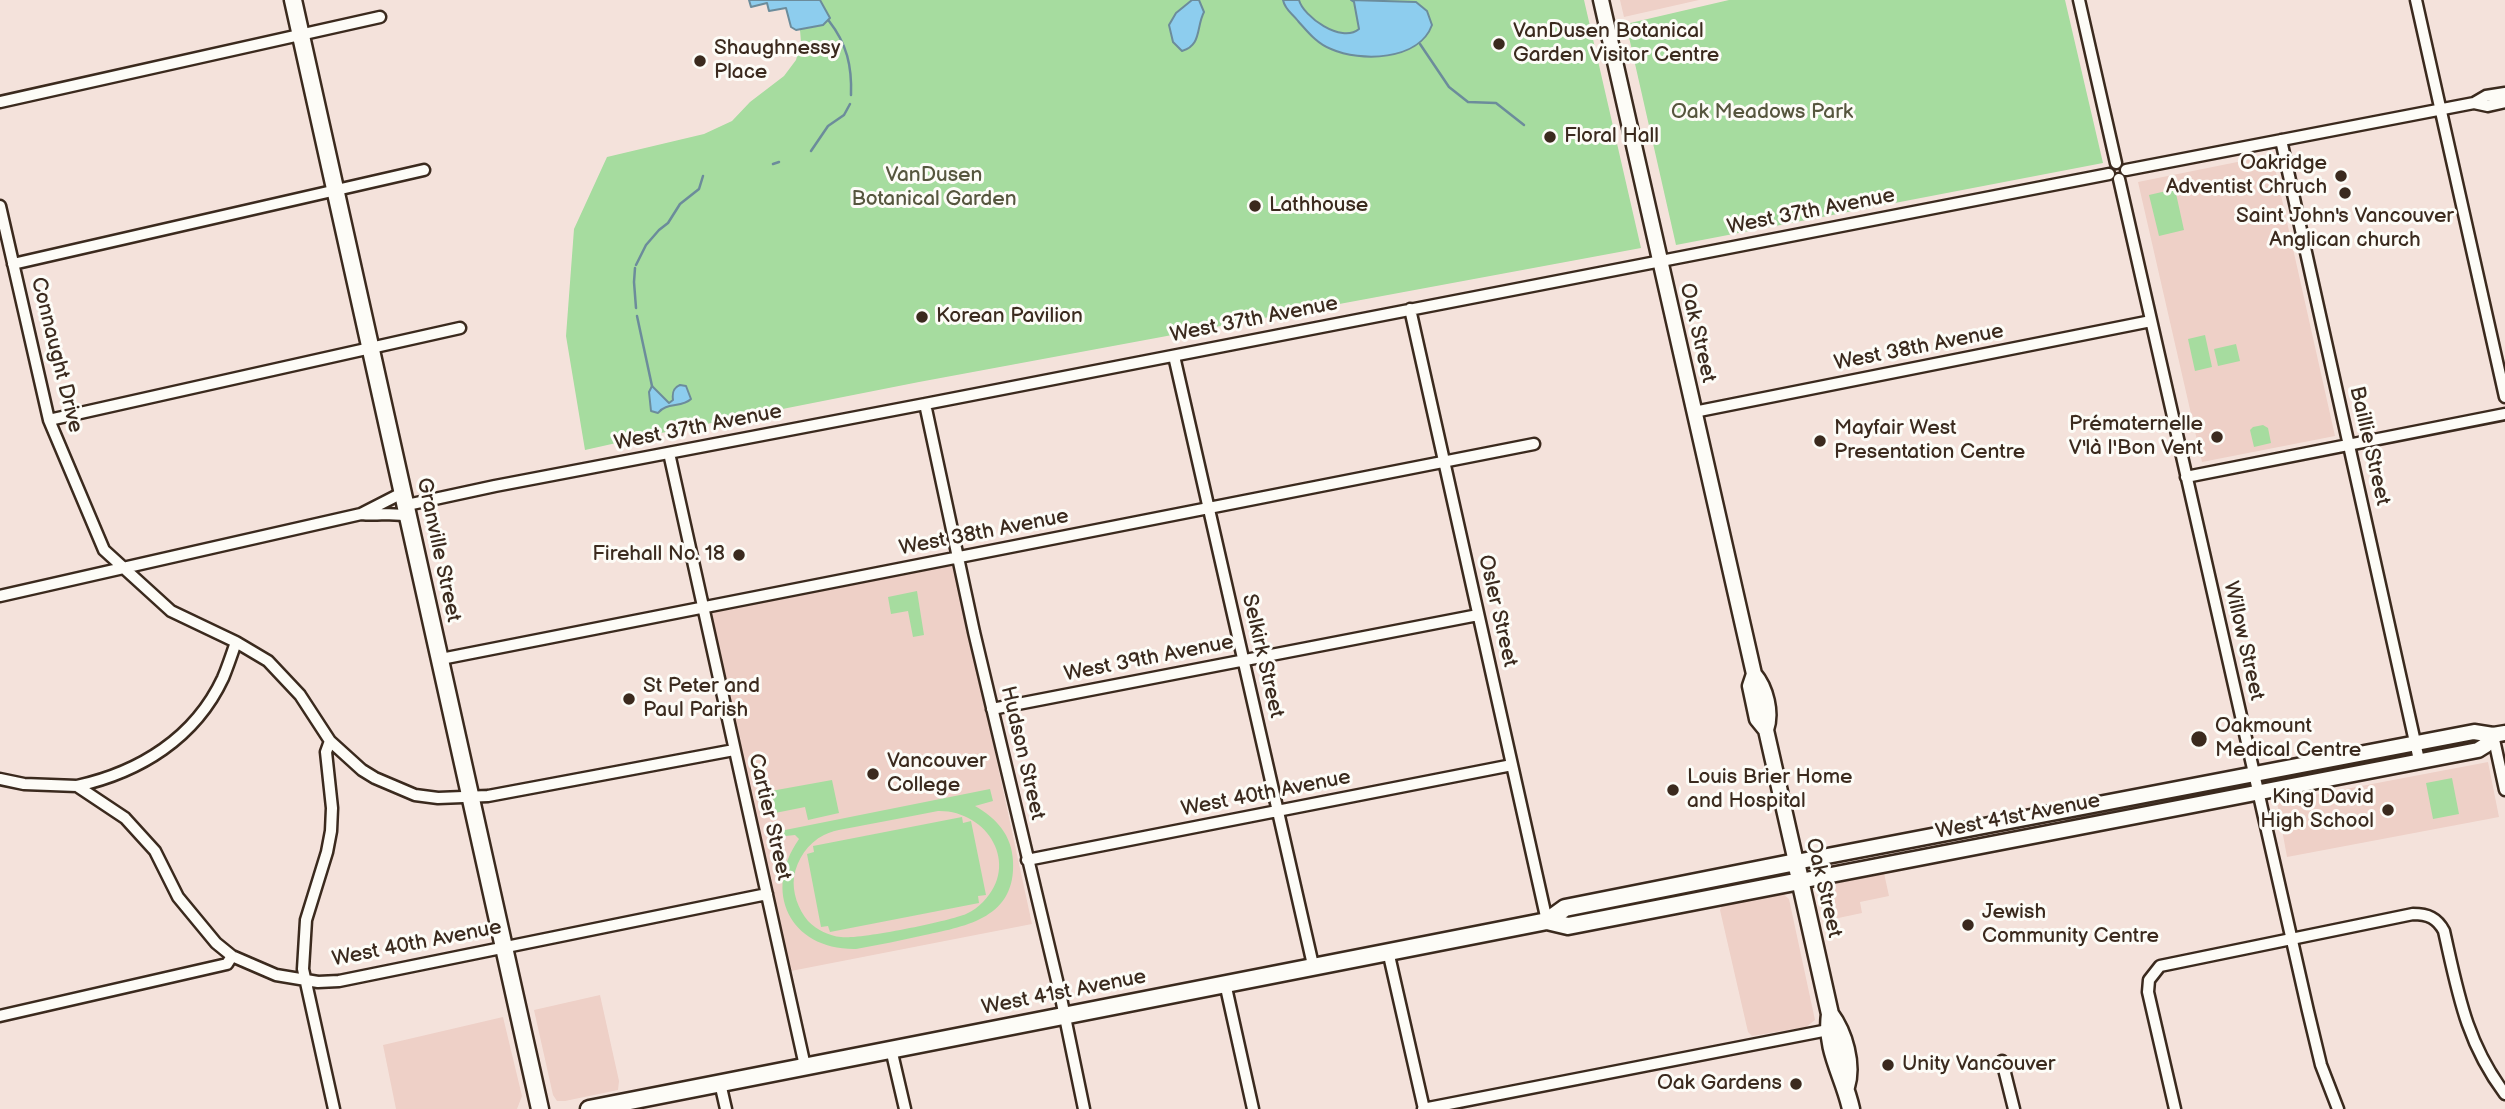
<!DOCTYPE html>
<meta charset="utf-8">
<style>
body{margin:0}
canvas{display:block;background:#f4e2db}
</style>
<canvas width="2505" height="1109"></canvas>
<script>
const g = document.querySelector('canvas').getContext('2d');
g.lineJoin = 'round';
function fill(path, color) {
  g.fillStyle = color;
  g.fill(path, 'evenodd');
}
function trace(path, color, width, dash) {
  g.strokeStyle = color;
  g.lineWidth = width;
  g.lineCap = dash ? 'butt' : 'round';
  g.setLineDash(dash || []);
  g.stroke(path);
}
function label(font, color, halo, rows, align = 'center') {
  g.font = font + ' "Balsamiq Sans",sans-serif';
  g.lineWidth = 6;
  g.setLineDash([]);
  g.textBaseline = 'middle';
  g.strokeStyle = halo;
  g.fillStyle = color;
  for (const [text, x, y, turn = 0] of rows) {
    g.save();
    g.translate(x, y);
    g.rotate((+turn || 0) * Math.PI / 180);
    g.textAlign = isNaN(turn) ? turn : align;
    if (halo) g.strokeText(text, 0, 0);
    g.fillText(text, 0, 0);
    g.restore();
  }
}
const built = new Path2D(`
 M1620,0H1699L1624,17Z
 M2272,155L2335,436L2202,462L2138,182Z
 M947,564L952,566L956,572L1032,924L791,971L710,622L711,613L715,609Z
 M2488,762L2499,817L2287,857L2277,802Z
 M1884,873L1889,896L1860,902L1862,913L1824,921L1818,896V890L1820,887Z
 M1778,894H1783L1789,899L1815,1020L1806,1027L1752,1036L1748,1032L1720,910L1722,905Z
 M600,995L619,1081L618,1090L565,1101H557L553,1095L534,1010Z
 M503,1017L522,1096L517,1109H396L383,1045Z`);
const green = new Path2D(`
 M749,0H1584L1641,248L919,382L661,433L585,450L566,336L574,229L607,157L704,134L732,121L750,102L784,76L796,60L801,42L800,30L791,27L787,8L769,11L767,3L751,7Z
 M1729,0H2065L2103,163L1676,245L1626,24Z
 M2175,189L2184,230L2159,236L2149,195Z
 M2205,335L2212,367L2195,371L2188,339Z
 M2236,344L2240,361L2218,366L2214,349Z
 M2263,425L2268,428L2271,443L2254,447L2250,430L2253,427Z
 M917,591L924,635L913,637L908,611L891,614L888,597Z
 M2452,778L2459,814L2433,819L2426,783Z
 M832,780L839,813L808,820L805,807L775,813L771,791Z
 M990,789L993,801L975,806C996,818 1012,835 1013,861C1016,917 968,926 925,935C902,940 879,945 856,949C790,950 762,892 799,839L795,835L776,837L775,832ZM938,811C987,810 1021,864 983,902C978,907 973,911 966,914C950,921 858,940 841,937C829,936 817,930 808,921C798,909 792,892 794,877C797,859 808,843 824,835C836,829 852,828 865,825C890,820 914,816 938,811Z
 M962,817L963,823L971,821L986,895L978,896L979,903L830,932L828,926L821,927L807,854L814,852L813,846Z`);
const water = new Path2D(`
 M749,0H820L830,18L823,25L796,30L791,27L786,8L769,11L767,3L751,7Z
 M1192,0H1199L1204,12C1196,27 1202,45 1182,51L1173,42L1169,25L1176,13Z
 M1283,0H1299C1303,16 1341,44 1359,29L1354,2L1351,0L1416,2L1427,11L1432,25C1419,61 1360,62 1331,49C1317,44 1307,31 1298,21C1292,13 1285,10 1283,0Z
 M680,385L686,386L691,399C682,408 666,402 658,413L651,411L649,392L652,386L669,403L673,400C672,393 673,388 680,385Z`);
const stream = new Path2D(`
 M829,21C847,44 852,66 851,95
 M1420,44L1449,87L1468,102L1496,103L1524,125
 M811,151L828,126L844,115L850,104
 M773,164L779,162
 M636,265L646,245L659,230L668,223L680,204L699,189L703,176
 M635,268L634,282L636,308
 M637,316L652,386`);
const minor = new Path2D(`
 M2079,0L2116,163
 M2416,0L2505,397
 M0,102L380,17
 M2474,103L2488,106L2505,102
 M2281,140L2419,760
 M2126,170L2474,103L2486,96L2505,93
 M2119,179L2308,1011L2321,1065L2338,1109
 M0,206L49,420L104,550L171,611L236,642L268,661L300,695L330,741L362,770L375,778L415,795L438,798L488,796L734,750
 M13,264L424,170
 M1410,309L1547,921
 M1174,356L1313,965
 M925,404L974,632L1060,993L1084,1109
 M1694,412L2151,321
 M49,420L460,328
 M669,453L805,1066
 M2186,477L2505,414
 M407,505L495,486L925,404L2109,174
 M361,514L404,492
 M0,596L361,514C378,516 392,512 409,516
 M441,659L1534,444
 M992,709L1478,615
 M2493,735L2505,790
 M330,741L326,752L332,808L331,831L327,852L306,920L303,969L334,1109
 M0,779L24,784L77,786L125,818L155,851L178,897L216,943L232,956L276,975L318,982L339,981L767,894
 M77,786C140,772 195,738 223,678C228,666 232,654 236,642
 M1027,860L1512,765
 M1388,951L1424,1109
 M1225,983L1253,1109
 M0,1016L227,964L232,956
 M891,1049L905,1109
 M2002,1061L2014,1109
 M720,1083L726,1109
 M1423,1109L1828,1030
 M2175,1109L2148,992L2149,980L2160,966L2413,914C2428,914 2437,918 2444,931C2458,993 2466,1042 2505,1094`);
const secondary = new Path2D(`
 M1601,0L1754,674C1766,688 1772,713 1766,730
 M1754,674L1750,686L1757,719L1766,730L1796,862L2474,732L2493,735L2505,733
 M1800,881L2478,750L2486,745L2493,735`);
const primary = new Path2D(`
 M1547,921L1568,926L1800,881
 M1830,1014C1844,1033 1853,1064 1846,1087
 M589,1109L1547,921L1565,908L1796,862L1830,1014C1825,1050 1844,1076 1851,1109`);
const trunk = new Path2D(`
 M293,0L540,1109`);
const markers = [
 [1499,44,7,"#3b2a1e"],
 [700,61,7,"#3b2a1e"],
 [1550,137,7,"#3b2a1e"],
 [2341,176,7,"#3b2a1e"],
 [2345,193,7,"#3b2a1e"],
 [1255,206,7,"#3b2a1e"],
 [922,317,7,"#3b2a1e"],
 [2217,437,7,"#3b2a1e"],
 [1820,441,7,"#3b2a1e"],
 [739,555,7,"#3b2a1e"],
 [629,699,7,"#3b2a1e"],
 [2199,739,9,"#3b2a1e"],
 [873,774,7,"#3b2a1e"],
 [1673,790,7,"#3b2a1e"],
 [2388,810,7,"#3b2a1e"],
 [1968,925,7,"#3b2a1e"],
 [1888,1065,7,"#3b2a1e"],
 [1796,1084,7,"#3b2a1e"]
];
const poiNames = [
 ["VanDusen Botanical",1513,32],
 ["Garden Visitor Centre",1513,56],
 ["Shaughnessy",714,49],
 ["Place",714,73],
 ["Floral Hall",1564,137],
 ["Oakridge",2327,164,"right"],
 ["Adventist Chruch",2327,188,"right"],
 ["Lathhouse",1269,206],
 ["Saint John's Vancouver",2345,217,"center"],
 ["Anglican church",2345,241,"center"],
 ["Korean Pavilion",936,317],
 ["Prématernelle",2203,425,"right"],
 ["V'là l'Bon Vent",2203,449,"right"],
 ["Mayfair West",1834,429],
 ["Presentation Centre",1834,453],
 ["Firehall No. 18",725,555,"right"],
 ["St Peter and",643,687],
 ["Paul Parish",643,711],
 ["Oakmount",2215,727],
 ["Medical Centre",2215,751],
 ["Vancouver",887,762],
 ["College",887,786],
 ["Louis Brier Home",1687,778],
 ["and Hospital",1687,802],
 ["King David",2374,798,"right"],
 ["High School",2374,822,"right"],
 ["Jewish",1982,913],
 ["Community Centre",1982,937],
 ["Unity Vancouver",1902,1065],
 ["Oak Gardens",1782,1084,"right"]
];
const parkNames = [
 ["Oak Meadows Park",1762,113],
 ["VanDusen",934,176],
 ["Botanical Garden",934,200]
];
const streetNames = [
 ["West 37th Avenue",1811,212,-11],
 ["West 37th Avenue",1254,320,-11],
 ["Oak Street",1697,333,77],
 ["West 38th Avenue",1919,348,-11],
 ["Connaught Drive",56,355,76],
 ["West 37th Avenue",698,428,-11],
 ["Baillie Street",2369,446,77],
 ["West 38th Avenue",984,533,-11],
 ["Granville Street",438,550,78],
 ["Osler Street",1497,611,77],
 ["Willow Street",2243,641,77],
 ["Selkirk Street",1262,656,77],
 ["West 39th Avenue",1149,659,-11],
 ["Hudson Street",1022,753,77],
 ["West 40th Avenue",1266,794,-11],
 ["Cartier Street",769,817,77],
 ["West 41st Avenue",2018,817,-11],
 ["Oak Street",1823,888,77],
 ["West 40th Avenue",417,944,-11],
 ["West 41st Avenue",1064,993,-11]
];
fill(built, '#eed0c7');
fill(green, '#a6dc9f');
fill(water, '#8dcdee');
trace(water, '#6c8c9b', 2);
trace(stream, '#6c8c9b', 2.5);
trace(minor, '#3b2a1e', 15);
trace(secondary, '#3b2a1e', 19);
trace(primary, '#3b2a1e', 21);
trace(trunk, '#3b2a1e', 21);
trace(minor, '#fdfcf7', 10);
trace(secondary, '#fdfcf7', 14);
trace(primary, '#fdfcf7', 16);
trace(trunk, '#fdfcf7', 16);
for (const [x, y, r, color] of markers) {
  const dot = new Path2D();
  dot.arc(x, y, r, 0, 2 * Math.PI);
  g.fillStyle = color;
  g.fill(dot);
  trace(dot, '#fdfcf7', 2.5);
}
label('21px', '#3b2a1e', '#fdfcf7', poiNames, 'left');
label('21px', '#56563e', '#fdfcf7', parkNames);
label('21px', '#3b2a1e', '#fdfcf7', streetNames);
</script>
